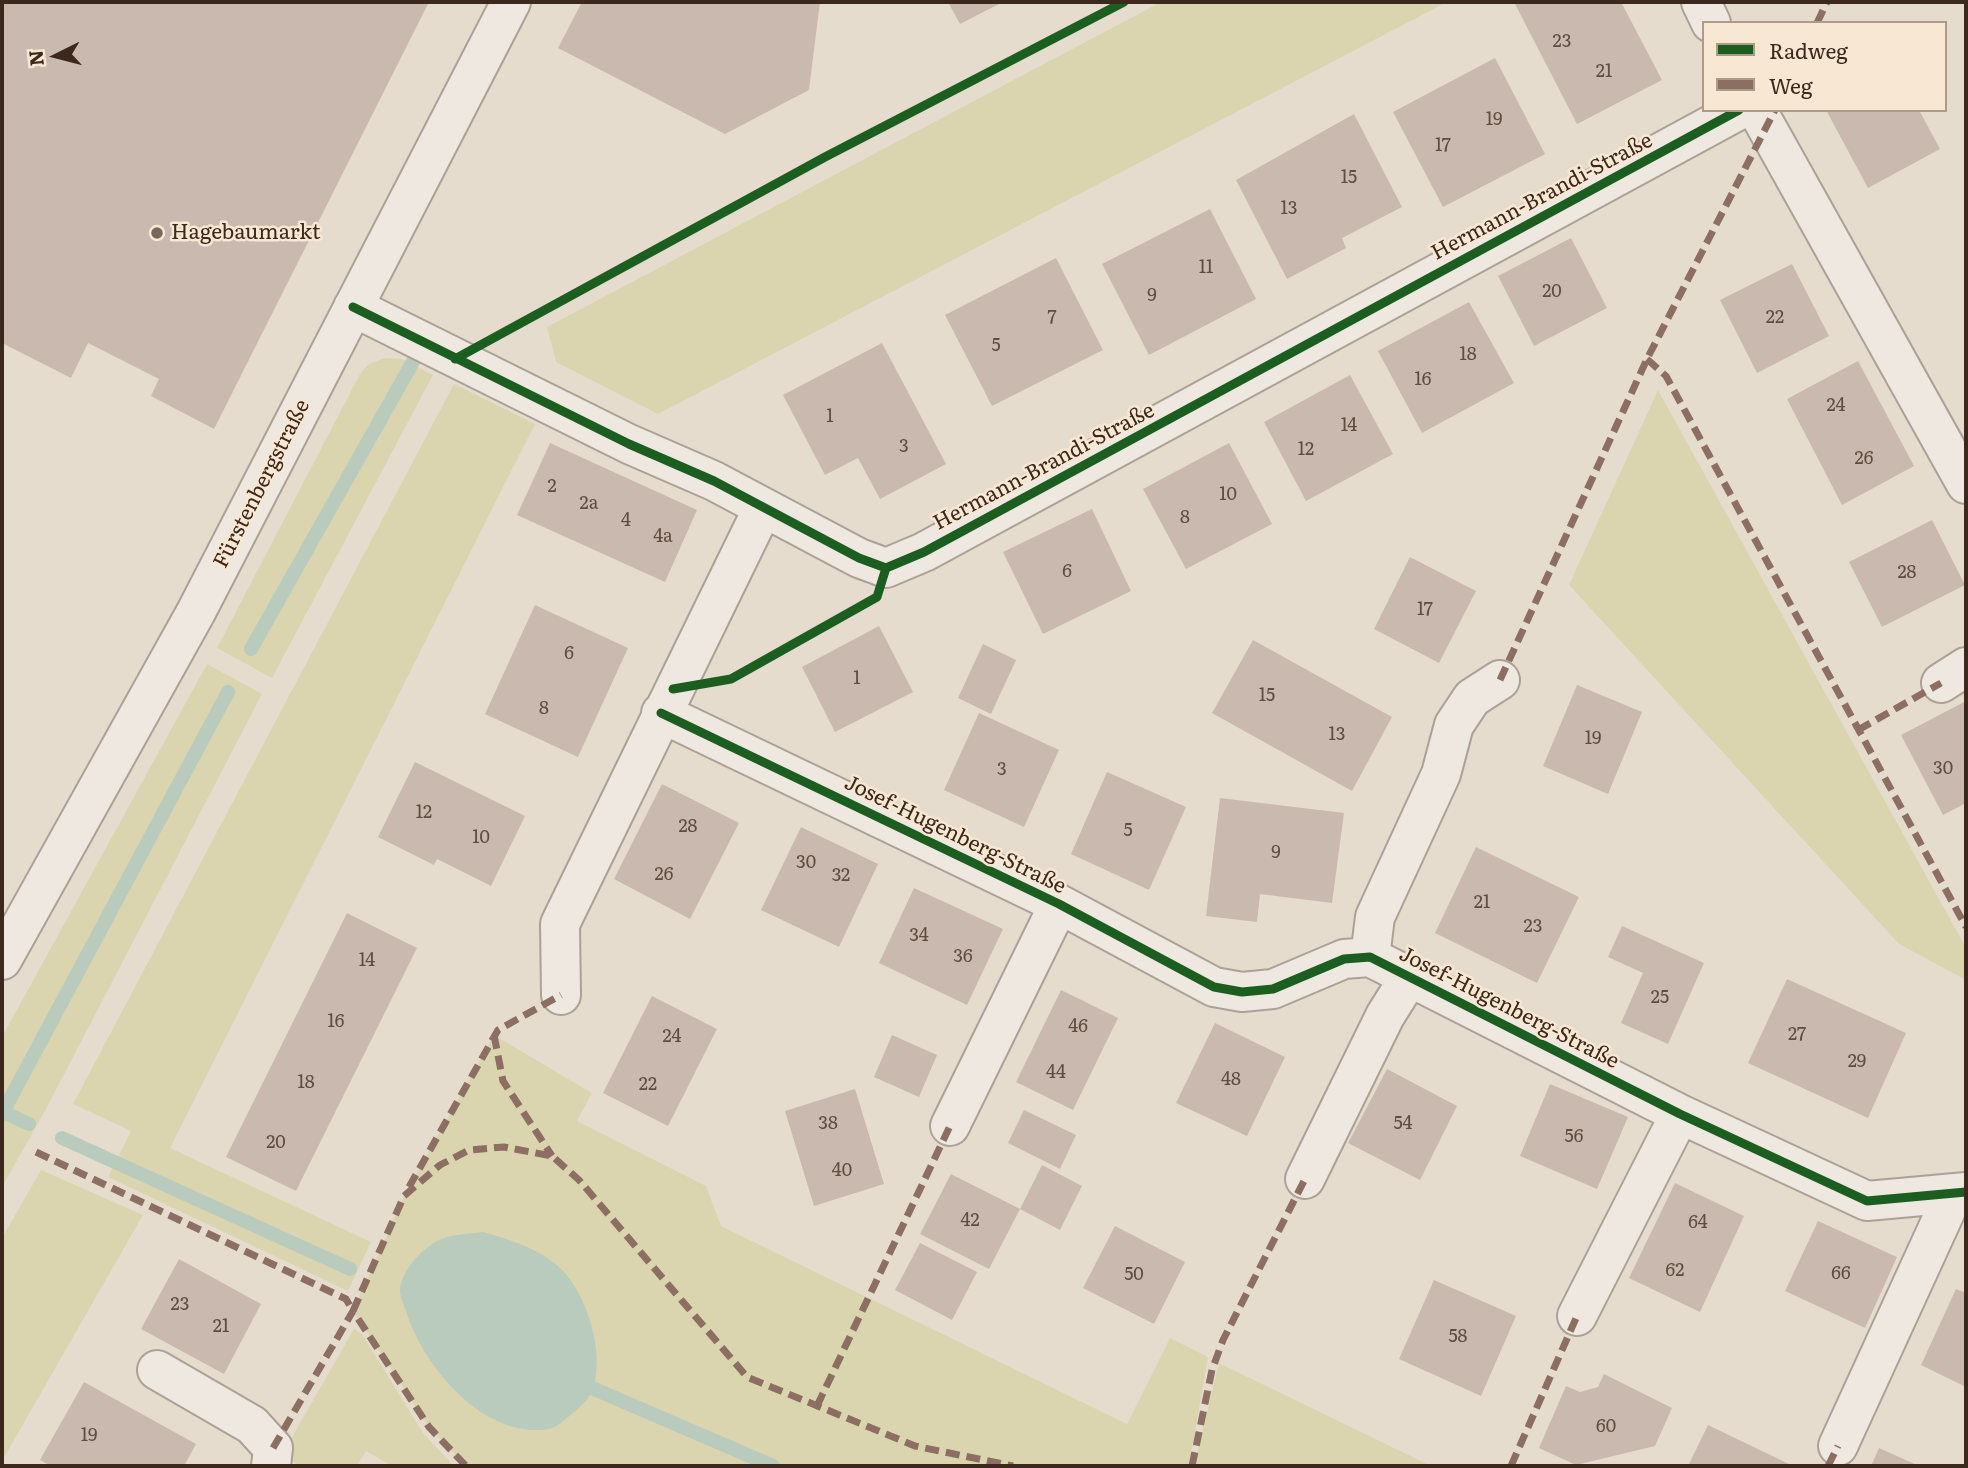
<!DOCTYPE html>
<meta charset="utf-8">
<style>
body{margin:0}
#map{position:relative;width:1968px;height:1468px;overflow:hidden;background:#e6dcce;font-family:Literata,serif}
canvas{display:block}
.frame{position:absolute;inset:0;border:4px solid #3c281d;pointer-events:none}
.legend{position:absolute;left:1702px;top:21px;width:245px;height:91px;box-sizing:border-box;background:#f8e8d3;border:2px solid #ad9b8a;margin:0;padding:9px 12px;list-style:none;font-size:21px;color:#3c281d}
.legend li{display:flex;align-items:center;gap:14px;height:35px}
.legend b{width:35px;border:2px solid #ad9b8a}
.north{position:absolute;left:21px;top:21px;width:70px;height:70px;-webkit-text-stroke:5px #f8e8d3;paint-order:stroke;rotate:264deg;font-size:19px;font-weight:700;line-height:28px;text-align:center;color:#3c281d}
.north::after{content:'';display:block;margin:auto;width:24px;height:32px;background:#3c281d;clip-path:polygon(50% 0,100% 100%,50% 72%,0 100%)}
</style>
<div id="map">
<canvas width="1968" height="1468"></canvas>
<div class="frame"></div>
<ul class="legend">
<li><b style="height:9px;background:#1b5e20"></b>Radweg</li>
<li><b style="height:9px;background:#8d6e63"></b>Weg</li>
</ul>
<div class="north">N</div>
</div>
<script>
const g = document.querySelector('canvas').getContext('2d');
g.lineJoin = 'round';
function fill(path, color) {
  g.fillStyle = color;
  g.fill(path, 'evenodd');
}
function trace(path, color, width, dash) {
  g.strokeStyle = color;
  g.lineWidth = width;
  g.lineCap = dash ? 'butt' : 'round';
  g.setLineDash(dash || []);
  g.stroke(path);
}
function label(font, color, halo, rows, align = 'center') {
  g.font = font + ' Literata,serif';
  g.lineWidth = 5;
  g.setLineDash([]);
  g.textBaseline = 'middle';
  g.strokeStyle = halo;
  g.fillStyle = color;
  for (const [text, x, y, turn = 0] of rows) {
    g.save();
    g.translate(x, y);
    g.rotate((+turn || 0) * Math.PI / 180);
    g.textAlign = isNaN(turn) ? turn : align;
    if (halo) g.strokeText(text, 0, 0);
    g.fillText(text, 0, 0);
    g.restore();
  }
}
const green = new Path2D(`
 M1161,2H1447L658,414L556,362L547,327Z
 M385,358L402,359L433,375L272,678L217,648L360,374L369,364Z
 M454,384L535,424L170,1148L371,1242L348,1291L108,1177L131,1131L73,1104Z
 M1658,390L1966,948V980L1899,944L1569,585Z
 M207,664L262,694L46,1109L2,1187V1037Z
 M494,1035L592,1093L577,1121L706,1186L721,1226L1127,1424L1170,1338L1208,1357L1189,1466H466L429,1427L353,1311L404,1196Z
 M41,1170L143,1215L2,1461V1238Z
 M354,1329L362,1334L423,1433L454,1466H392L366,1451L357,1466H301L281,1456Z
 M1219,1363L1431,1466H1194Z`);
const water = new Path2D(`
 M483,1232C510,1240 539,1248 560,1268C587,1293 606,1355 592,1391C586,1404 574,1412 563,1421C553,1430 547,1430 534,1430C476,1429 422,1363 406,1311C404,1305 400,1297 400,1291C401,1271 421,1250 437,1241C449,1234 470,1234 483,1232Z`);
const stream = new Path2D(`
 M251,649L423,344
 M3,1112L228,692
 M2,1115L3,1112L29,1124
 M62,1138L350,1269
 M578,1382L773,1466`);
const building = new Path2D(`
 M2,2H429L214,429L151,396L159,379L88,343L71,378L2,343Z
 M582,2H820L809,90L725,134L558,48Z
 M948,2H1003L960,24Z
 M1520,2H1621L1662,80L1577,124L1515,4Z
 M1495,58L1545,154L1443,207L1393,112Z
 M1826,110H1919L1940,149L1868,188Z
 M1354,114L1402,207L1342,238L1346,248L1287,279L1236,180Z
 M1210,209L1256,299L1149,355L1102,264Z
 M1571,238L1607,308L1534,346L1498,276Z
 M1056,258L1103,350L992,406L945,315Z
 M1792,264L1829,336L1757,373L1720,300Z
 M1469,302L1514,383L1422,433L1378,351Z
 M882,343L946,464L880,499L858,458L825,475L783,395Z
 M1858,361L1914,466L1842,505L1787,399Z
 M1350,375L1393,454L1306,501L1264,422Z
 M550,443L697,510L665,582L517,515Z
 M1229,443L1272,524L1186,569L1143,489Z
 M1092,509L1131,591L1043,634L1003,552Z
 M1932,520L1965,585L1882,627L1849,562Z
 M1410,557L1476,591L1439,663L1374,629Z
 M535,605L628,648L578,757L485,714Z
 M879,626L913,692L835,732L802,667Z
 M1253,640L1392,717L1352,791L1212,713Z
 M983,644L1016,660L991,714L958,698Z
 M1577,685L1642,712L1608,794L1543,766Z
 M1966,701V803L1943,815L1901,735Z
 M979,713L1059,750L1024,827L944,790Z
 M415,762L525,816L491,886L437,859L434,865L378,837Z
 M1107,772L1186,807L1149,890L1071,854Z
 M662,784L739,823L690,919L614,879Z
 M1220,798L1344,813L1332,903L1260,894L1257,922L1206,916Z
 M801,827L878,864L839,947L761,910Z
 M1476,847L1579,897L1537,983L1435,933Z
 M914,888L1003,929L967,1005L879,963Z
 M347,913L417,948L296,1191L226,1157Z
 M1622,926L1704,963L1668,1044L1621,1023L1643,973L1608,957Z
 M1787,979L1906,1033L1868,1118L1748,1063Z
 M1061,990L1118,1018L1073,1110L1016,1082Z
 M652,996L717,1029L668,1126L603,1093Z
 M1215,1023L1285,1057L1247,1136L1176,1103Z
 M892,1035L937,1055L919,1097L874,1077Z
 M1387,1069L1457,1106L1420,1180L1348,1143Z
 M1550,1084L1628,1117L1597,1189L1520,1156Z
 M855,1089L884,1184L814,1206L785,1111Z
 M1024,1110L1076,1135L1060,1169L1008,1143Z
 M1042,1165L1082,1186L1060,1230L1020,1209L989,1269L920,1234L951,1174L1020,1209Z
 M1675,1183L1744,1216L1700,1312L1629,1278Z
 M1818,1221L1897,1257L1865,1328L1785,1291Z
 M1115,1226L1185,1262L1154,1324L1083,1288Z
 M920,1243L977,1272L952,1320L895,1290Z
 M179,1259L261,1304L224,1374L141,1329Z
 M1434,1280L1516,1316L1481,1396L1399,1359Z
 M1956,1289L1966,1293V1387L1921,1365Z
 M1604,1374L1672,1408L1655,1446L1576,1465L1539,1448L1566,1386L1580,1392L1598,1387Z
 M84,1382L196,1444L184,1466H51L40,1460Z
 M1708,1425L1789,1464L1788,1466H1688Z
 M1879,1448L1919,1466H1871Z`);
const minor = new Path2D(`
 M1701,2L1711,23
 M1757,110L1966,484
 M353,307L629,444L714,481L859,558L886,568L924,552L1739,110
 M1941,683L1966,667
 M661,713L1059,904L1214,987L1242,992L1273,989L1344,959L1370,957L1680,1114L1867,1201L1966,1192
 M1370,957L1375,917L1441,774L1454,725L1472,698L1500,680
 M2,960L196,612L511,2
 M561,995L560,924L763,508
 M950,1126L1059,904
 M1305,1179L1385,1016L1410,976
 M1577,1316L1680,1114
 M157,1370L252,1425L273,1448L271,1466
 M1838,1446L1953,1195`);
const quiet = new Path2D(`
 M1817,23L1827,2
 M1647,359L1666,376L1966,927
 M1500,680L1647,359L1775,110
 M1858,730L1941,683
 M494,1035L503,1081L552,1156
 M36,1152L346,1299L353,1311L404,1196L440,1165L469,1150L504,1147L552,1156L579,1180L747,1377L915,1446L1013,1466
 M409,1187L498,1030L561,995
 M817,1406L950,1126
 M273,1448L353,1311L429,1427L466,1466
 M1192,1466L1212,1370L1223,1340L1305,1179
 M1511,1466L1577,1316
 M1828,1466L1838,1446`);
const cycleway = new Path2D(`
 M353,307L629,444L714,481L859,558L886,568L924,552L1739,110
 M455,359L825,157L1124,2
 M673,689L731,679L877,597L886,568
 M661,713L1059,904L1214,987L1242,992L1273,989L1344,959L1370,957L1680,1114L1867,1201L1966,1192`);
const markers = [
 [157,233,7,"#78675b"]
];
const numberNames = [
 ["23",1562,42],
 ["21",1604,72],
 ["19",1494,120],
 ["17",1443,146],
 ["15",1349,178],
 ["13",1289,209],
 ["11",1206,268],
 ["20",1552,292],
 ["9",1152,296],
 ["7",1052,318],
 ["22",1775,318],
 ["5",996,346],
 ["18",1468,355],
 ["16",1423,380],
 ["24",1836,406],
 ["1",830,417],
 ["14",1349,426],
 ["3",904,447],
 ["12",1306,450],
 ["26",1864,459],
 ["2",552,487],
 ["10",1228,495],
 ["2a",589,504],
 ["8",1185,518],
 ["4",626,521],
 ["4a",663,537],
 ["6",1067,572],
 ["28",1907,573],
 ["17",1425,610],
 ["6",569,654],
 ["1",857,679],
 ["15",1267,696],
 ["8",544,709],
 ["13",1337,735],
 ["19",1593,739],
 ["30",1943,769],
 ["3",1002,770],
 ["12",424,813],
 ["28",688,827],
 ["5",1128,831],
 ["10",481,838],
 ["9",1276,853],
 ["30",806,863],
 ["26",664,875],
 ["32",841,876],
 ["21",1482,903],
 ["23",1533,927],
 ["34",919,936],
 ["36",963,957],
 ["14",367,961],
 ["25",1660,998],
 ["16",336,1022],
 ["46",1078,1027],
 ["27",1797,1035],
 ["24",672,1037],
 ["29",1857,1062],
 ["44",1056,1073],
 ["48",1231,1080],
 ["18",306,1083],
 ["22",648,1085],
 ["38",828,1124],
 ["54",1403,1124],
 ["56",1574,1137],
 ["20",276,1143],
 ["40",842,1171],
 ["42",970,1221],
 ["64",1698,1223],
 ["62",1675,1271],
 ["66",1841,1274],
 ["50",1134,1275],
 ["23",180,1305],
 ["21",221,1327],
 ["58",1458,1337],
 ["60",1606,1427],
 ["19",89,1436]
];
const streetNames = [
 ["Hermann-Brandi-Straße",1542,197,-28],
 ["Hermann-Brandi-Straße",1044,467,-28],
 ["Fürstenbergstraße",262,484,-63],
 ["Josef-Hugenberg-Straße",955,835,26],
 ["Josef-Hugenberg-Straße",1509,1008,27]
];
const poiNames = [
 ["Hagebaumarkt",171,233]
];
fill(green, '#dad5af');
fill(water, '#b8cbbd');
trace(stream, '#b8cbbd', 14);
fill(building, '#cab9ae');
trace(minor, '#aca196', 42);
trace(minor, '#eee8e0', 38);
trace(quiet, '#8d6e63', 7, [14, 7]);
trace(cycleway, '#1b5e20', 9);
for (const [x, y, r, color] of markers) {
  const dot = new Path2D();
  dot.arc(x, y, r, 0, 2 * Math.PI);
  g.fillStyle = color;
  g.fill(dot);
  trace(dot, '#f8e8d3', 2.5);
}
label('18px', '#604c41', null, numberNames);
label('21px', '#3c281d', '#f8e8d3', streetNames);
label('21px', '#3c281d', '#f8e8d3', poiNames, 'left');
</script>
